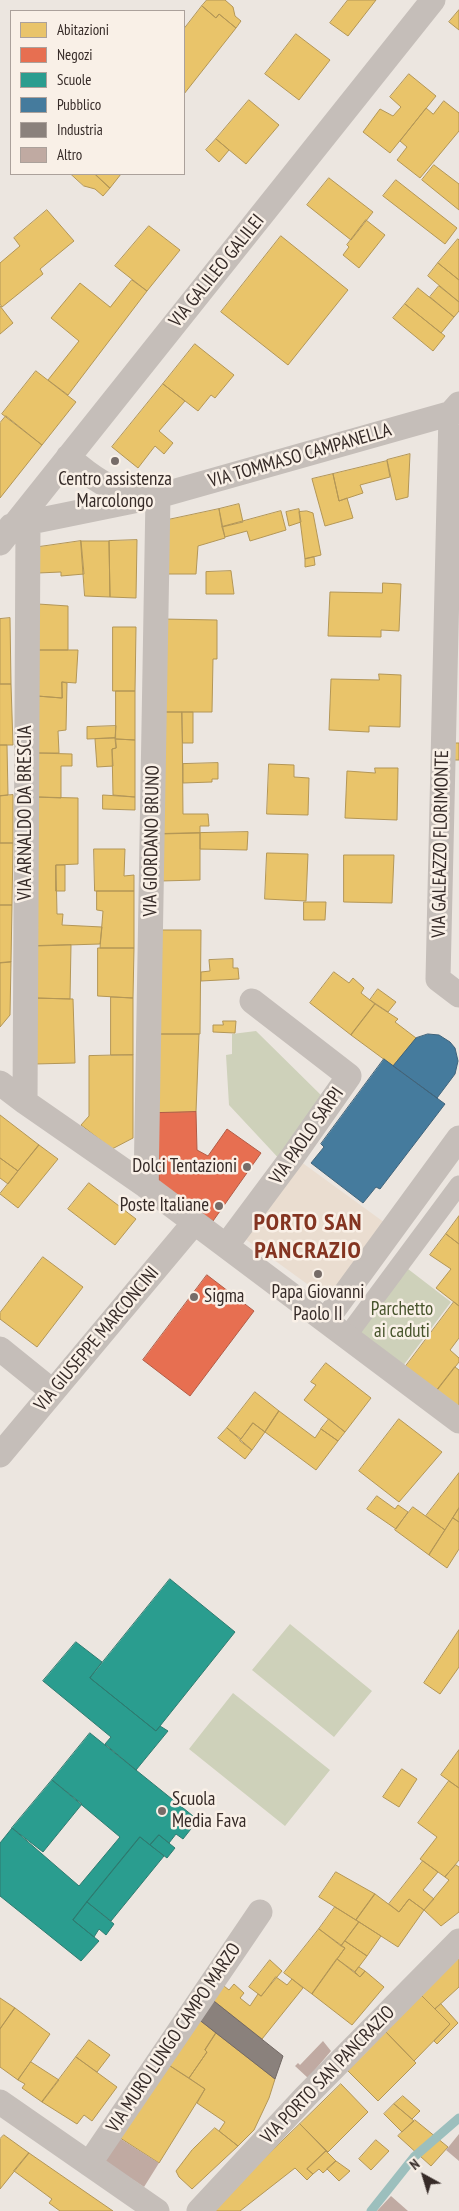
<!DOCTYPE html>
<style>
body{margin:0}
#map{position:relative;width:459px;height:2211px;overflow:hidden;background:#ece6e0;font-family:"PT Sans Narrow",sans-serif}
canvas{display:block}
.legend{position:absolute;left:10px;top:10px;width:175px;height:165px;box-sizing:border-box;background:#f9f0e7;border:1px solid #aba19b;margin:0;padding:6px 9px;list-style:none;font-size:15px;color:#362b28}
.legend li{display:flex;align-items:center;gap:10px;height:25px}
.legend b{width:25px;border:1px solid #aba19b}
.north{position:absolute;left:399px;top:2151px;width:50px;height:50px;-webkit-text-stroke:4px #f9f0e7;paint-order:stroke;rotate:321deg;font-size:14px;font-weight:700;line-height:20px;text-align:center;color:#362b28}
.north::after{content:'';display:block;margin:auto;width:18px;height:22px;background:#362b28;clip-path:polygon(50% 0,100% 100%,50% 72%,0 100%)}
</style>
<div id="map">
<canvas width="459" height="2211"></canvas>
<ul class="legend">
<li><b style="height:14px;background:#e9c46a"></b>Abitazioni</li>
<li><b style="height:14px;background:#e76f51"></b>Negozi</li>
<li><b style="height:14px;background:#2a9d8f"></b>Scuole</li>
<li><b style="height:14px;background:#457b9d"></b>Pubblico</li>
<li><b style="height:14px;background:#8a817c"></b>Industria</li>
<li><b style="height:14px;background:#c0aaa2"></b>Altro</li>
</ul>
<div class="north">N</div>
</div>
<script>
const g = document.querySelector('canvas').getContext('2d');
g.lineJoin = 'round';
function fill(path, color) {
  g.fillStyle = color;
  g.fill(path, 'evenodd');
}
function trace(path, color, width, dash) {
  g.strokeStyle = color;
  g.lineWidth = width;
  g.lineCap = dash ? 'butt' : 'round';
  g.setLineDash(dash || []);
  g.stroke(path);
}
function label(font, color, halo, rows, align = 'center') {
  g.font = font + ' "PT Sans Narrow",sans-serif';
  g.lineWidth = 5;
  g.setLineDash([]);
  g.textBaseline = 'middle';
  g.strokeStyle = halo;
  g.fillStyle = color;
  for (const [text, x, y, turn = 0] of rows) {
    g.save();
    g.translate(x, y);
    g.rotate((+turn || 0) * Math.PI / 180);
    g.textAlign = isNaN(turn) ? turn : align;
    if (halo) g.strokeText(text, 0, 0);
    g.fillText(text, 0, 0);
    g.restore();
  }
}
const green = new Path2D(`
 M256,1031L327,1101L284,1164L229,1105L226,1055L232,1054V1034Z
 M408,1269L451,1302L397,1374L353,1339Z
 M290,1624L372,1691L334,1737L252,1670Z
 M233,1693L330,1770L285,1826L189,1749Z`);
const plaza = new Path2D(`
 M293,1156L392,1228L336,1305L237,1233Z`);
const homes = new Path2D(`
 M207,0H225L233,7L235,16L241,21L236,28L219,14L216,18L202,6Z
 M348,0H376L348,36L330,23Z
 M202,6L216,18L219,14L236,28L184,94V29Z
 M459,10V30L449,22Z
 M296,34L330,60L299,100L265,74Z
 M409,74L436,96L390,153L363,132L380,109L393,116L401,107L390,97Z
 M249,100L279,125L246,164L216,139Z
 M444,101L459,113V131L420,178L397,160L407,147L400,141L426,108L433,114Z
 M216,139L229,150L219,162L206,150Z
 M434,165L459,184V210L422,180Z
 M71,174H95L110,188L103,196L95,189L84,186Z
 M95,174H121L110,188Z
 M329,178L373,212L351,240L307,205Z
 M396,180L457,228L445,244L383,196Z
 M47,210L74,241L40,269L43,274L2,307L0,304V263L20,246L14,238Z
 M366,220L385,235L359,268L343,255L349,247L347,245Z
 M149,226L180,250L147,291L115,266Z
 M281,236L348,290L288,365L221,312Z
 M458,239L459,240V280L438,263Z
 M438,263L459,280V302L428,276Z
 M132,280L147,291L68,395L48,380L79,341L51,318L80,283L110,307Z
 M439,286L459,302V311L454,317L430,297Z
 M418,288L454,317L441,333L405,304Z
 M405,304L445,336L433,351L393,318Z
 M0,306L13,323L0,334Z
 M195,344L234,375L215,398L211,395L198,411L163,384Z
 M36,371L76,402L42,445L2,414Z
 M163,384L185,401L159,431L173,443L164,454L155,446L138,468L112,447Z
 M6,416L42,445L0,498V423Z
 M410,454L408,497L396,500L387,460Z
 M387,461L390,477L360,485L363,493L339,501L333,474Z
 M333,474L339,501L347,498L353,518L325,526L312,479Z
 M239,504L243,522L222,527L219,509Z
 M219,509L225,538L198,546L196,574H162L163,521Z
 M299,509L301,522L289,526L286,512Z
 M281,511L286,530L250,541L247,531L225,537L222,527Z
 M307,511L313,513L321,555L305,559L299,512Z
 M137,540L136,598L110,597L109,541Z
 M81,541L84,574L61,576V572L38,573L39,547Z
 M81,541H109L110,597L85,596Z
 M314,557L315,565L305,567V559Z
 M231,571L234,594H206V572Z
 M383,583L401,584L399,631L381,630V637L328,636L330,592L382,593Z
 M38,604L68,606V650H38Z
 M10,618L11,684H0V619Z
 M162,619L217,620V659H213L212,712H161Z
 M113,627H136L135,691H113Z
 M38,650H78L76,683L62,682V698L37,696Z
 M379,674L401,675L400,727L369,726V732L329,730L331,679L379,680Z
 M62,682L67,683L66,730L58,731L59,753H37V696L62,698Z
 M0,684H11L13,745H0Z
 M116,691H135V740L116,739Z
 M161,712H182L183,814H208L209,826H200V833L160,834Z
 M182,712H193V743H183Z
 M116,726L115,738L87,739V727Z
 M115,738L116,748L112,749L113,766L97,767L95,739Z
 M116,739L135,740V797L113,795L112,749L116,748Z
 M448,743H459V760H448Z
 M0,745H7L8,795L0,796Z
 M37,753L72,754V766H61V798L37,797Z
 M218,763V779H212V782L183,783V764Z
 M269,764L294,765V777L309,778L308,815L267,814Z
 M375,768H398L397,820L345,818L347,771L375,773Z
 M13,795V843H0V796Z
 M103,795L135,797V810L103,809Z
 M37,797L78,798V864L56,865L57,914H63L62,925L102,927L100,944L36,946Z
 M248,832L247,850L200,849V833Z
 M200,833V880L160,881V834Z
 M0,843H13L12,905H0Z
 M94,849H125L124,876L134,875V891H95Z
 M267,853L308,854L306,901L265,899Z
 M344,855H394L392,903L344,902Z
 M56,865H65V891H56Z
 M97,891H134V948H100L103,911L97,910Z
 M304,902H326L325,920H304Z
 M0,905H12L11,962L0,963Z
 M160,930H201L200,1034H159Z
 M71,945L70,999L35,998L36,946Z
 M98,948H134L133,998L98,996Z
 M233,959V968H238L239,979L201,981V972L210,971L209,960Z
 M11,962L10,1015L0,1027V963Z
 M334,972L349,983L353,978L364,988L361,993L375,1004L351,1035L310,1003Z
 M378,989L396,1002L388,1012L370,1000Z
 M111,997L133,998V1055H111Z
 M35,998L73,999L75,1063L35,1064Z
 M375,1004L398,1019L395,1022L416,1038L393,1066L351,1035Z
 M223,1021H236L235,1033L213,1032V1025H223Z
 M159,1034H199L196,1112L158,1113Z
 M133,1055V1138L112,1149L81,1125L89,1116V1056Z
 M0,1115L39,1145L18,1171L0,1158Z
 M39,1145L58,1159L18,1208L0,1194Z
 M0,1158L18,1171L8,1184L0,1178Z
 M89,1183L136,1219L115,1245L68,1209Z
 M459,1216V1244L446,1234Z
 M446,1234L459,1244V1306L436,1288L451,1269L430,1255Z
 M43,1257L83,1287L37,1347L0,1319V1313Z
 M454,1302L459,1306V1338L450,1350L459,1358V1362L434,1394L403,1370Z
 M326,1363L371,1398L345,1432L304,1400L316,1385L311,1382Z
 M455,1367L459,1370V1413L434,1394Z
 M255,1392L279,1411L265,1432L253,1423L241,1439L227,1428Z
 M279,1411L315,1438L321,1429L338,1441L316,1470L265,1432Z
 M329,1419L345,1432L338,1441L321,1429Z
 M399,1419L442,1452L399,1502L359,1471Z
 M253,1423L265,1432L252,1450L240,1441Z
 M227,1428L252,1450L245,1459L218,1438Z
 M459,1473V1508L445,1530L426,1516Z
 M377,1496L395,1509L398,1505L408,1512L396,1529L367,1509Z
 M413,1507L445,1530L429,1555L395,1530Z
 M459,1508V1522L453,1518Z
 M453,1518L459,1522V1549L447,1568L429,1555Z
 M459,1630V1667L440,1694L424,1683Z
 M459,1750V1788L441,1775Z
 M402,1769L417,1779L399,1807L383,1797Z
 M449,1781L459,1788V1860L445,1877L420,1859L437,1837L418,1823Z
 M423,1861L438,1872L423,1890L434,1899L424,1910L409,1899L399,1912L389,1904Z
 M456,1865L459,1867V1912L441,1926L424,1910L449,1880L445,1877Z
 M336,1872L375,1894L356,1920L319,1897Z
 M375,1894L399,1912L409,1899L424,1910L398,1947L356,1920Z
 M335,1907L359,1922L341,1946L319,1929Z
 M359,1922L381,1936L367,1956L345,1941Z
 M319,1929L345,1948L312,1994L284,1973Z
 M345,1941L367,1956L355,1972L337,1959L345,1948L341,1946Z
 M459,1954V1987L435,2009L421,1995Z
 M337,1959L360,1977L365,1971L384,1987L352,2025L312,1994Z
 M270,1960L282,1971L261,1996L249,1987Z
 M359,1967L365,1971L360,1977L355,1972Z
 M276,1977L287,1985L292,1979L303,1988L262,2039L205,1994L215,1979L229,1990L234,1984L244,1993L240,1998L250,2006L258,1994L261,1996Z
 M421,1995L450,2024L414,2061L386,2032Z
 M0,1998L15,2008L0,2029Z
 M441,2004L458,2023L437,2044L434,2041L450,2024L435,2009Z
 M15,2008L50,2034L18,2080L0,2067V2029Z
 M195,2016L216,2033L205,2050L207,2052L189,2078L164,2062Z
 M386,2032L416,2063L378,2101L348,2071Z
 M216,2033L275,2079L269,2098L254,2130L238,2146L219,2131L225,2122L197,2103L205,2089L189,2078L207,2052L205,2050Z
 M89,2040L110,2055L97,2072L76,2057Z
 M76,2057L117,2087L92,2121L84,2115L77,2124L42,2102Z
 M31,2062L59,2080L42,2102L22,2088L25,2084L18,2080Z
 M164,2062L205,2089L159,2163L114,2134Z
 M341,2084L368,2112L328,2152L300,2124Z
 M403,2096L420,2111L412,2119L394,2104Z
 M394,2104L414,2121L402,2132L384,2114Z
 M415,2120L448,2147L431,2166L398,2136Z
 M300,2124L326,2151L307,2169L313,2174L307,2180L295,2168L240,2211H210Z
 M215,2128L238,2146L192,2189L179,2177L176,2171L192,2150Z
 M4,2135L29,2153L0,2189V2139Z
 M376,2140L389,2151L371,2170L359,2159Z
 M326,2151L336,2161L323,2173L319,2169L313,2174L307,2169Z
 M29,2153L68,2180L113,2211H60L49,2203L52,2199L14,2171Z
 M336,2161L350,2171L339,2181L327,2169Z`);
const shops = new Path2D(`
 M196,1112L197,1150L208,1156L227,1129L261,1153L213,1221L159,1183L158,1113Z
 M207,1275L254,1311L190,1396L143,1360Z`);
const schools = new Path2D(`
 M170,1579L235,1632L156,1731L90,1678Z
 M76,1642L102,1662L90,1678L156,1731L160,1726L168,1731L136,1770L105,1744L111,1737L43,1681Z
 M90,1733L198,1820L183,1839L176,1834L169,1843L159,1835L150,1845L140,1837L87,1902L73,1920L99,1941L81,1961L0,1896V1843L12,1828L79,1886L120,1837L52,1780Z
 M52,1780L82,1804L43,1852L12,1828Z
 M159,1835L175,1848L167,1858L150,1845Z
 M140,1837L164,1856L111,1921L87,1902Z
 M87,1902L114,1924L106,1935L99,1929L94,1937L73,1920Z`);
const public = new Path2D(`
 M428,1034L439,1035L450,1042L455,1048L458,1061L455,1074L437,1098L393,1066L416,1038Z
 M384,1059L445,1104L380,1189L376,1187L363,1203L311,1163L324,1147L321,1144Z`);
const industry = new Path2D(`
 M205,1994L283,2056L275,2079L193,2015Z`);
const stream = new Path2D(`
 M371,2211L414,2157L459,2118`);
const building = new Path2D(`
 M323,2041L331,2051L308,2078L295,2066L298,2063L300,2065Z
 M459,2134V2161L446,2150Z
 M116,2136L159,2163L144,2187L101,2159Z
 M391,2196L408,2211H377Z`);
const pedestrian = new Path2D(`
 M347,1336L459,1185`);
const minor = new Path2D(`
 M459,404L451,413L438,979L459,995
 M68,457C92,478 110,490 140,498
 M11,526L158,496L459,411
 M0,543L433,0
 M0,1083L25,1102L146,1186L459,1421
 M25,1102L28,523
 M146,1186L158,496
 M226,1246L293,1156L349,1076L252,1001
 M326,1320L459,1138
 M0,1349L52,1391
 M0,1455L194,1223
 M0,2102L157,2211
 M89,2164L260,1912
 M199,2211L306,2096L459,1941`);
const markers = [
 [115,461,5,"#766c68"],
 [247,1167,5,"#766c68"],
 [219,1206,5,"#766c68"],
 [318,1274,5,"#766c68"],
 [194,1297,5,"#766c68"],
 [162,1811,5,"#766c68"]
];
const streetNames = [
 ["VIA GALILEO GALILEI",217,271,-51],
 ["VIA TOMMASO CAMPANELLA",300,456,-16],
 ["VIA ARNALDO DA BRESCIA",26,813,-90],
 ["VIA GIORDANO BRUNO",152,841,-89],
 ["VIA GALEAZZO FLORIMONTE",441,844,-89],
 ["VIA PAOLO SARPI",307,1136,-55],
 ["VIA GIUSEPPE MARCONCINI",97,1339,-50],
 ["VIA MURO LUNGO CAMPO MARZO",174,2038,-56],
 ["VIA PORTO SAN PANCRAZIO",328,2075,-46]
];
const poiNames = [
 ["Centro assistenza",115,480],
 ["Marcolongo",115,502],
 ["Dolci Tentazioni",237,1167,"right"],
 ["Poste Italiane",209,1206,"right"],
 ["Papa Giovanni",318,1293],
 ["Paolo II",318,1315],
 ["Sigma",204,1297,"left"],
 ["Scuola",172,1800,"left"],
 ["Media Fava",172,1822,"left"]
];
const parkNames = [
 ["Parchetto",402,1310],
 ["ai caduti",402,1332]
];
const districtNames = [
 ["PORTO SAN",308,1223],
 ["PANCRAZIO",308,1251]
];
fill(green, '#ced1ba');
fill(plaza, '#eaddd0');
fill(homes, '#e9c46a');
trace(homes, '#b39656', 1);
fill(shops, '#e76f51');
trace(shops, '#b25b45', 1);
fill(schools, '#2a9d8f');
trace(schools, '#2e7b70', 1);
fill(public, '#457b9d');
trace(public, '#40637a', 1);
fill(industry, '#8a817c');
trace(industry, '#716763', 1);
trace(stream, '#9cbfbd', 9);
fill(building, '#c0aaa2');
trace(pedestrian, '#c5beb9', 19);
trace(minor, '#c5beb9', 25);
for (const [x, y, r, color] of markers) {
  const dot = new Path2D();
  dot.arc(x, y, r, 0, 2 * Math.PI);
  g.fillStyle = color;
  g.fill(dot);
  trace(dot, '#f9f0e7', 2);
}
label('19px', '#362b28', '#f9f0e7', streetNames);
label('19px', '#362b28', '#f9f0e7', poiNames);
label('19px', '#47542c', '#f9f0e7', parkNames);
g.letterSpacing = '1px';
label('bold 24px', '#843421', '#f9f0e7', districtNames);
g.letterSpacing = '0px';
</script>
